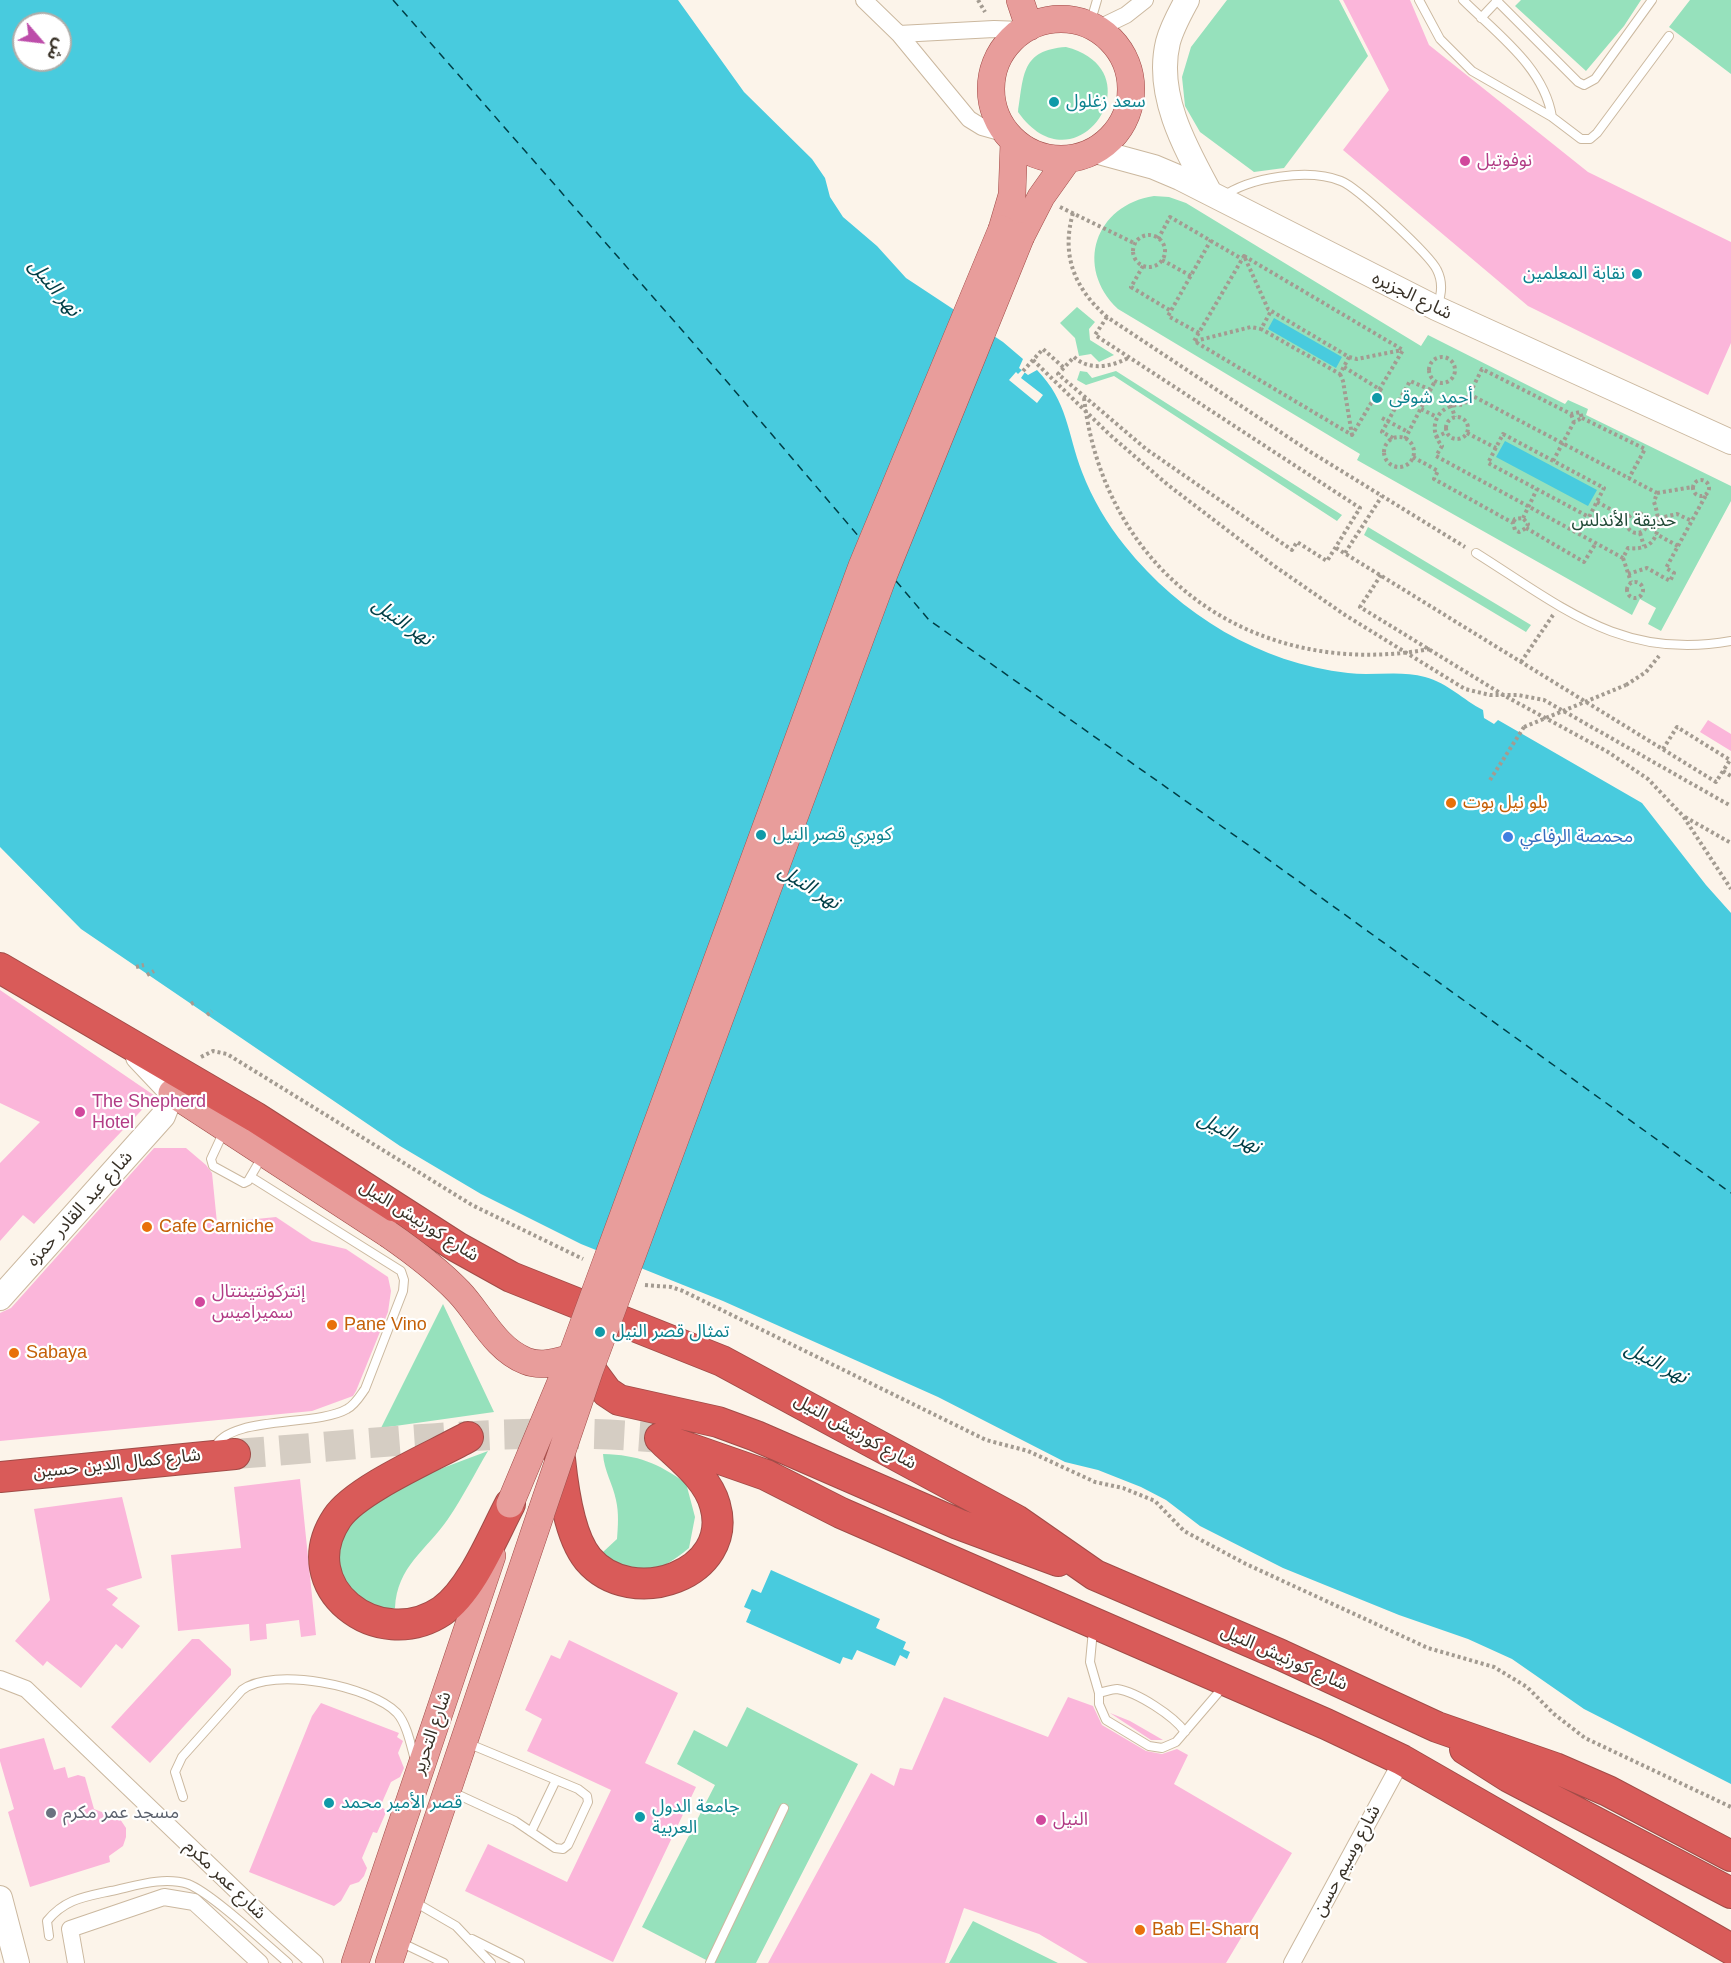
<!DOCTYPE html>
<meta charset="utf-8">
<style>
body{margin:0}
#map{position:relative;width:1731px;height:1963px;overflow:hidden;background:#fcf4ea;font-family:Helvetica,"Noto Sans Arabic",sans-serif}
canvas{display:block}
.north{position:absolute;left:12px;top:12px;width:60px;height:60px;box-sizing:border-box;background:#fff;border:2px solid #afada9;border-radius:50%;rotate:118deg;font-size:16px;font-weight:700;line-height:24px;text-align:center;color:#383127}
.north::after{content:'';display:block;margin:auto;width:21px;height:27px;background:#bd4daa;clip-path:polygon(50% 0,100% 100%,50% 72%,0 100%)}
</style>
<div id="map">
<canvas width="1731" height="1963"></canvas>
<div class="north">ش</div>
</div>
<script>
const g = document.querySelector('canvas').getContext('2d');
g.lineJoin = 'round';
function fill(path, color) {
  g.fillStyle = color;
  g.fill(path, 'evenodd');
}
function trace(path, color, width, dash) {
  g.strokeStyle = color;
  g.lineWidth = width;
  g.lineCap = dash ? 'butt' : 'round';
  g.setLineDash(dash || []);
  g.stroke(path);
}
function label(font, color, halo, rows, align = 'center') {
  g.font = font + ' Helvetica,"Noto Sans Arabic",sans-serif';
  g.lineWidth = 4.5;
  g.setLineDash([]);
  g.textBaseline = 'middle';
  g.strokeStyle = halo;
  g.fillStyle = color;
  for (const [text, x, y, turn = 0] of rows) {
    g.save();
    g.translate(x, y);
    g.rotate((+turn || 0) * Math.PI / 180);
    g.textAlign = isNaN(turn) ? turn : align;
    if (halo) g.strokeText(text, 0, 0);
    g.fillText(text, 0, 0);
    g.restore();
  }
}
const green = new Path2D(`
 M1227,0H1339L1368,56L1284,168L1254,172L1200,132L1185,106L1182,77L1191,47Z
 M1521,0H1641L1624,26L1586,71L1515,6Z
 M1690,0H1731V74L1669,27Z
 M1066,47C1159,71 1076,194 1018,112C1024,75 1021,50 1066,47Z
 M1154,196L1169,197L1186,203L1421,346L1428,335L1565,404L1568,400L1588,409L1586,415L1731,486V501L1661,631L1648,624L1656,608L1640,599L1632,615L1357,460L1360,454L1118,309C1074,267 1095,205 1154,196Z
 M1077,307L1095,322L1089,329L1090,340L1114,355L1099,362L1091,354L1079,356L1075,338L1060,323Z
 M1116,371L1342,515L1337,521L1114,376L1086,385L1077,380L1080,371L1087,372L1092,378Z
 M1368,527L1531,625L1526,632L1364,535Z
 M443,1304L494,1412L381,1428Z
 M488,1451C475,1473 463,1497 448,1519C426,1551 397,1566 395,1608L381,1611L358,1598L339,1574L337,1545L355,1515L416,1478Z
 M603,1454C639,1455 657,1463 686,1483L695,1517L689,1548C661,1571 631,1588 603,1552L617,1539C618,1526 619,1513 616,1500C613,1484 604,1471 603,1454Z
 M747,1707L858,1764L756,1963H712L642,1927L715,1785L677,1764L694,1730L727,1747Z
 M973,1921L1058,1963H949Z`);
const water = new Path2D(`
 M0,0H678L744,92L812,159L825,178L830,197L843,217L877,246L906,278L1003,342L1023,359L1019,368L1028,375L1037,370C1068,402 1067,432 1082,472C1092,498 1107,524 1125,546C1180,615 1260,663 1348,673C1373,676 1401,670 1425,677C1448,683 1463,700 1483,710L1484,718L1494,724L1498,720L1642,803L1706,885L1731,913V1784L1584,1709L1512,1659L1468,1639L1399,1615L1283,1568L1200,1526L1166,1500L1141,1487L1098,1470L1065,1462L938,1397L723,1301L581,1244L481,1194L400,1146L81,929L0,847ZM24,24H60V60H24Z
 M1274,318L1342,357L1336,368L1268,329Z
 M1505,441L1597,490L1588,506L1496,457Z
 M771,1570L880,1619L876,1628L906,1642L903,1649L910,1652L907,1659L900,1655L895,1666L857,1650L852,1660L843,1657L840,1664L746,1622L751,1610L744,1607L752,1589L761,1593Z`);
const pier = new Path2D(`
 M1022,370L1025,372L1021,378L1043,395L1037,403L1009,380L1016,372L1018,374Z`);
const ferry = new Path2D(`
 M393,0L723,377L860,538
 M896,581L929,620L1251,847L1731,1193`);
const building = new Path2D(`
 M1343,0H1410L1429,45L1588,172L1731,242V343L1708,395L1528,306L1343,150L1389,90Z
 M1708,720L1731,734V751L1700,732Z
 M0,990L155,1096L34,1224L23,1215L0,1241V1163L40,1122L0,1103Z
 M154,1148H186L206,1165L212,1173L217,1223L276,1217L312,1241L346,1249L388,1277L391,1291L388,1312L356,1391L353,1396L312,1411L0,1441V1313L11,1308Z
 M300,1479L316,1635L301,1637L299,1620L266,1624L267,1639L250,1641L249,1624L178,1631L171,1555L241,1548L234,1487Z
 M122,1497L142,1578L106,1589L118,1598L112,1605L140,1626L122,1649L116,1644L81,1688L47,1661L43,1666L15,1641L50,1600L34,1509Z
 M192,1639H199L231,1669V1675L150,1763L111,1727Z
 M569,1640L678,1693L645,1763L696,1787L613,1962L465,1891L488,1844L567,1882L611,1790L527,1751L542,1719L525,1710L551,1655L560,1659Z
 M944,1697L1048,1737L1068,1697L1093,1706L1102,1725L1146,1751L1162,1754L1177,1749L1188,1755L1174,1784L1292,1853L1226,1963H1088L1039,1934L964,1908L945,1963H768L871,1773L894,1786L900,1768L912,1770Z
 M321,1703L399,1733L397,1737L403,1741L398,1753L404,1768L400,1777L391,1782L380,1807L387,1810L377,1833L373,1832L362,1858L367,1868L364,1876L359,1882L350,1885L341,1901L334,1906L249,1872L312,1716Z
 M1110,1713L1130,1721L1163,1740H1151Z
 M44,1738L54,1770L65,1767L68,1778L78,1775L85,1777L94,1809L120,1819L126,1828V1837L123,1846L109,1856L110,1862L30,1887L8,1812L14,1809L0,1761V1749Z`);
const highwayTunnel = new Path2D(`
 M235,1454C375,1444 519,1425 660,1438`);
const path = new Path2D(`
 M978,0L985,12
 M1060,207L1136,244
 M1073,213C1061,255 1074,288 1107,317L1309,451L1465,547
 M1133 251a16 16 0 1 1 32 0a16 16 0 1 1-32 0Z
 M1158,239L1170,217L1242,259
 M1244,256L1403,350L1352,435L1194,341Z
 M1245,258L1268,309L1349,357L1340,374L1261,329L1271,311
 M1162,260L1191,276
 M1143,266L1131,287L1171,311
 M1107,317L1095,335L1360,508L1327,561L1297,542L1292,550L1146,449L1058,374L1074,357C1089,371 1111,367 1128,358
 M1199,333L1168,316L1211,240
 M1195,341L1251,327L1261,329
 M1349,357L1357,359L1402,350
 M1429 370a13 13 0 1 1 26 0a13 13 0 1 1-26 0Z
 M1033,360L1110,435L1168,485L1273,565L1345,615L1465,689L1490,695H1518L1544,700L1731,806
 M1344,367L1384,392
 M1023,371L1043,349L1064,368
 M1340,374L1343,381L1352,435
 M1469,394L1657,493L1654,502C1662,524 1660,552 1628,548L1623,558L1436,456L1442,446C1425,426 1440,402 1464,405L1482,369L1571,414L1580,412L1582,418L1574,422L1571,414
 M1084,398C1105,576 1256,681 1430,649
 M1451,405L1455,417
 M1421,409L1437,417
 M1446 428a11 11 0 1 1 22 0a11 11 0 1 1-22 0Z
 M1382,418L1408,432
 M1582,418L1645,449L1629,478
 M1467,433L1496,448
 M1503,434L1604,488L1589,517L1488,463Z
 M1436,437L1447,432
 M1384 452a15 15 0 1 1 30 0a15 15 0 1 1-30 0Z
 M1393,438L1382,432L1410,381L1431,390
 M1405,439L1435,381
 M1413,457L1438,471L1434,479L1513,523L1515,530L1519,532L1526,528L1528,524L1523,518L1515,519L1513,523
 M1553,461L1574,422
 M1693 488a8 8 0 1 1 16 0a8 8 0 1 1-16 0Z
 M1657,493L1693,487
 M1597,502L1627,518
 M1627 523a10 10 0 1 1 20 0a10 10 0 1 1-20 0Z
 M1523,518L1537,489
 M1647,521L1677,514L1692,521
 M1526,528L1584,562L1596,543
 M1640,533L1644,546
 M1678,546L1706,495
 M1336,548L1716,782L1730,760L1677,727L1663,749
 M1345,553L1382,496
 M1623,558L1631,582
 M1628,574L1647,568L1670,581L1674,573L1666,568L1678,546L1656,534
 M1381,575L1360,607L1505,696L1608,752L1648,779L1683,816L1731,889
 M1627 590a8 8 0 1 1 16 0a8 8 0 1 1-16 0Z
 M1521,662L1553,615
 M1626,685L1646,672L1659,656
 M1723,771L1731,776
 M1490,780L1524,727
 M1685,817L1731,843
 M136,967L144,965
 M147,975L154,971
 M191,1004L196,1001
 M207,1015L212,1011
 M201,1057L213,1051L227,1054L472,1205L583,1259
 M645,1285L671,1287L683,1291L986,1440L1028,1451L1095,1482L1123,1488L1155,1501L1184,1531L1246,1564L1428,1648L1494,1667L1527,1687L1554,1714L1585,1738L1731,1807`);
const lane = new Path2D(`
 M1419,0L1440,39L1472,71L1552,117
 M1463,0C1497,34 1544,67 1552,117L1581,139H1590L1597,133L1669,36
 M1496,0L1578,82L1584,85L1595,79L1652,0
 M1481,18L1498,0
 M1090,24L1097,0
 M1222,197C1250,177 1309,168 1341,181C1357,187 1430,255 1437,270C1443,282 1442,294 1437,306
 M1476,553C1562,607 1623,661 1731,641
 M224,1131L211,1159L213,1166L244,1183L248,1181L262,1157
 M214,1449C227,1415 316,1427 347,1409C355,1405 360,1396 365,1389L403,1291L404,1280L401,1271L251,1177
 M1093,1630L1090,1662L1099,1693V1704L1106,1720L1149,1746L1162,1748L1176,1742L1224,1686
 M1099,1693C1104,1692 1112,1689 1117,1689C1137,1692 1174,1716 1185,1732
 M450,1791L515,1821L555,1848L563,1849L568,1845L588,1802L587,1796L578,1789L467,1743
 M183,1797L175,1772L182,1757L242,1690C273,1666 371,1686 397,1713C407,1724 411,1746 415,1760
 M531,1832L556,1780
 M413,1901L456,1926L491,1963
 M49,1936L47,1921C65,1899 84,1897 111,1891C135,1886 163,1876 188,1884C210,1892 267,1945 288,1963
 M472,1939L520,1963
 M400,1942L444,1963
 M710,1963L784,1808`);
const street = new Path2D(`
 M864,0L899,34L969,119L982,127L1007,134
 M1097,29L1126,15L1145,0
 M899,34L994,29L1023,30
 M0,1679L26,1689L267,1920L315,1963
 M76,1963L70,1929L164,1897L194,1902L260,1963
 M1292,1963L1402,1760`);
const secondary = new Path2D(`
 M1187,0C1180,13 1172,27 1168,42C1155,95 1186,149 1210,193
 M1095,151L1154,167L1180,178L1436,308L1731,442
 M0,1298L163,1116L172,1093L138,1057
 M0,1898L17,1963`);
const primary = new Path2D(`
 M1020,0L1029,27
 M991 89a70 70 0 1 1 140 0a70 70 0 1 1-140 0Z
 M1002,229L1012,195L1014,141
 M1021,236L1041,197L1068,159
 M172,1093L388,1234
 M355,1963L492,1556
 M389,1963L541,1513`);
const highway = new Path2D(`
 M0,968L255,1117L457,1247L511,1277L722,1361L1016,1520L1095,1575L1281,1655L1437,1727L1555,1768L1608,1791L1731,1856
 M590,1369L607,1392L619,1400L718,1422L756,1436L958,1524L1058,1561
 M468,1437C436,1455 356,1489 337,1518C291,1587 378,1654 442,1611C472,1590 493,1536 510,1504
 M660,1438L766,1475L841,1513L1326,1724L1402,1760L1731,1949
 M560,1459C563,1488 569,1536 588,1559C632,1611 735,1574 715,1505C708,1479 683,1460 664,1442
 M0,1477L235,1454
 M1465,1749L1509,1777L1731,1893`);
const pathBridge = new Path2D(`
 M1524,727L1626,685`);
const primaryBridge = new Path2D(`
 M388,1234C414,1252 437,1269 459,1292C480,1314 495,1349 526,1361C541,1367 556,1362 571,1358
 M510,1504L571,1358L862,566L1002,229
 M541,1513L590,1369L884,574L1021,236`);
const markers = [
 [1054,102,6,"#0f9aa8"],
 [1465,161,6,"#d1479c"],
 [1637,274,6,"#0f9aa8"],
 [1377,398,6,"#0f9aa8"],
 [1451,803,6,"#e8710a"],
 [761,835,6,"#0f9aa8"],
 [1508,837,6,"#3f7fe0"],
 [80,1112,6,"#d1479c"],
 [147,1227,6,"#e8710a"],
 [200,1302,6,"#d1479c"],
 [332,1325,6,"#e8710a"],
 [600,1332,6,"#0f9aa8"],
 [14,1353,6,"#e8710a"],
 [329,1803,6,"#0f9aa8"],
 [51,1813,6,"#6b7280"],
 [640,1817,6,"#0f9aa8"],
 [1041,1820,6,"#d1479c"],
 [1140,1930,6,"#e8710a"]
];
const cultureNames = [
 ["سعد زغلول",1066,102],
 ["نقابة المعلمين",1625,274,"right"],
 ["أحمد شوقى",1389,398],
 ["كوبري قصر النيل",773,835],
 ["تمثال قصر النيل",612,1332],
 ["قصر الأمير محمد",341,1803],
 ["جامعة الدول",652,1807],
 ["العربية",652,1828]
];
const hotelNames = [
 ["نوفوتيل",1477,161],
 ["The Shepherd",92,1102],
 ["Hotel",92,1123],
 ["إنتركونتيننتال",212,1292],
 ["سميراميس",212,1313],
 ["النيل",1053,1820]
];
const streetNames = [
 ["شارع الجزيره",1412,296,26],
 ["شارع عبد القادر حمزه",80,1209,-48],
 ["شارع كورنيش النيل",419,1221,32],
 ["شارع كورنيش النيل",855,1432,29],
 ["شارع كمال الدين حسين",117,1464,-6],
 ["شارع كورنيش النيل",1284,1658,24],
 ["شارع التحرير",432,1733,-71],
 ["شارع وسيم حسن",1347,1861,-62],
 ["شارع عمر مكرم",225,1880,44]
];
const parkNames = [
 ["حديقة الأندلس",1624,521]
];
const foodNames = [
 ["بلو نيل بوت",1463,803],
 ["Cafe Carniche",159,1227],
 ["Pane Vino",344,1325],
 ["Sabaya",26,1353],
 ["Bab El-Sharq",1152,1930]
];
const shopNames = [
 ["محمصة الرفاعي",1520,837]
];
const worshipNames = [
 ["مسجد عمر مكرم",63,1813]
];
const waterNames = [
 ["نهر النيل",54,288,50],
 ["نهر النيل",402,622,35],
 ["نهر النيل",809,887,32],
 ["نهر النيل",1229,1133,28],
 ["نهر النيل",1656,1363,28]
];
fill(green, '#96e1bc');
fill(water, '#48cbde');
fill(pier, '#fcf4ea');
trace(ferry, '#003f47', 1.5, [8, 6]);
fill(building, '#fbb6da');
trace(highwayTunnel, '#d5cdc3', 30, [30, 15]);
trace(lane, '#cbb89f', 10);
trace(street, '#cbb89f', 18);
trace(secondary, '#cbb89f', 26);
trace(primary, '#a14c48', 28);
trace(highway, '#a14c48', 32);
trace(path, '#a39b91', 4, [3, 3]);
trace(lane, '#fff', 8);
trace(street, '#fff', 16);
trace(secondary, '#fff', 24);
trace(primary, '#e89d9b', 27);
trace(highway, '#d95b59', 30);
trace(primaryBridge, '#a14c48', 28, []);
trace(pathBridge, '#a39b91', 4, [3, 3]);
trace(primaryBridge, '#e89d9b', 27);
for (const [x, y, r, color] of markers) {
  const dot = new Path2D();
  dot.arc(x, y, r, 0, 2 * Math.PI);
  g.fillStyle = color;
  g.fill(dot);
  trace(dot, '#fff', 2);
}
label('18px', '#0d838f', '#fff', cultureNames, 'left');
label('18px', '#b23c85', '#fff', hotelNames, 'left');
label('18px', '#383127', '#fff', streetNames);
label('18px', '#214a37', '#fff', parkNames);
label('18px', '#c56008', '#fff', foodNames, 'left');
label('18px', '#366cbe', '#fff', shopNames, 'left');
label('18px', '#5b616d', '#fff', worshipNames, 'left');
label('italic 20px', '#003f47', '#fff', waterNames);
</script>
